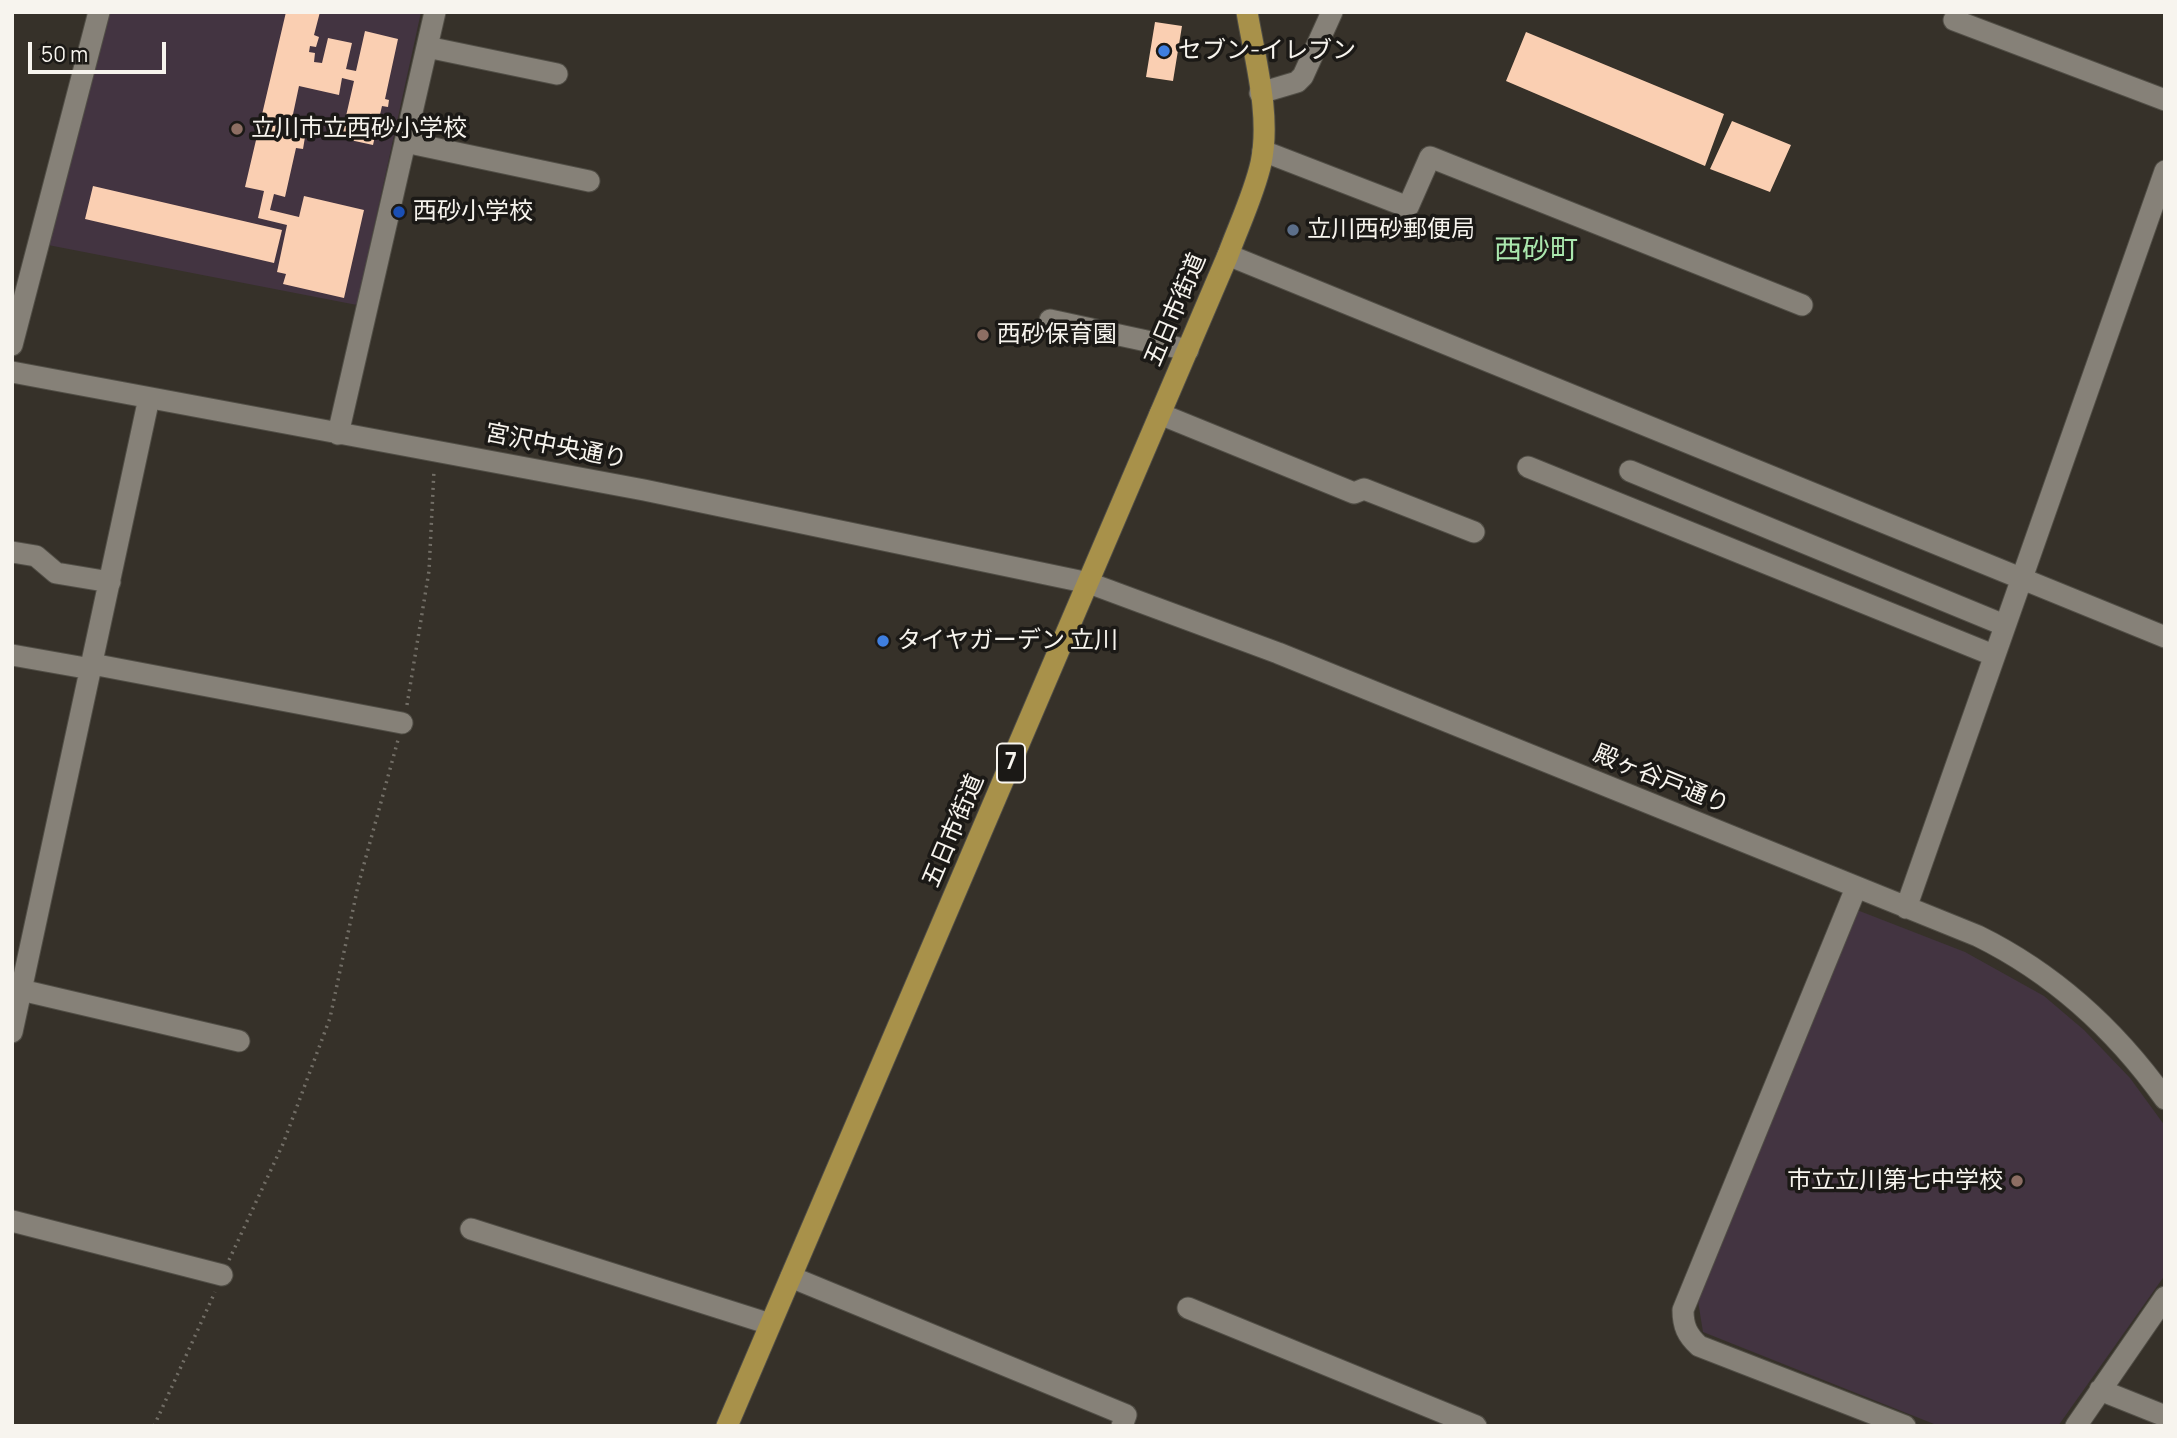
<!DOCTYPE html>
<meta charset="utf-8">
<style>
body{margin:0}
#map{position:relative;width:2177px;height:1438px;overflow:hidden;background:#363129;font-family:Manrope,sans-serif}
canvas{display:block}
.frame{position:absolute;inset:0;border:14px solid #f7f4ee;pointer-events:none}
.scale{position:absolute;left:28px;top:42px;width:138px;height:32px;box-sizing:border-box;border:4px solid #f7f4ee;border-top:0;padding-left:9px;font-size:21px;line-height:24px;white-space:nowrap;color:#f7f4ee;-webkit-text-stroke:5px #1b1916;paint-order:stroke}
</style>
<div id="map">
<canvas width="2177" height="1438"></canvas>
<div class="frame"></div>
<div class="scale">50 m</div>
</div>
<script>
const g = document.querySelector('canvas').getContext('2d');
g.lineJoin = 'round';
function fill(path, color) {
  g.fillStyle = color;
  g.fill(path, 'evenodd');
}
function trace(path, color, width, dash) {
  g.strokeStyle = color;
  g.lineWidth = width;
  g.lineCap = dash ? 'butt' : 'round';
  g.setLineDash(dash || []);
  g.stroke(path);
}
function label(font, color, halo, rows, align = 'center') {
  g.font = font + ' Manrope,"Noto Sans JP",sans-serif';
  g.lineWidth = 7;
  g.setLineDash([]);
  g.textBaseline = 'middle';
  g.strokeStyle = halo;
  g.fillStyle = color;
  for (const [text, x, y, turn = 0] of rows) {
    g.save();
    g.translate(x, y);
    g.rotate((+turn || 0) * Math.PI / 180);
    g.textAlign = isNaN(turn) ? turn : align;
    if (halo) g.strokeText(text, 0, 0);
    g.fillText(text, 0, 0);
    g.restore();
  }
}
const education = new Path2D(`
 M109,12H421L357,305L48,245Z
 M1857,910L1965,952L2044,996L2084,1030L2130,1078L2165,1126V1275L2058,1426H1939L1703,1332L1698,1301Z`);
const building = new Path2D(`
 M286,12H320L314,35L319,37L316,47L310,46L309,52L315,53L314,62L322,63L328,38L352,43L346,69L356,71L365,31L398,39L385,99L389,100L388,107L382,106L373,145L341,138L354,81L342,78L339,95L299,86L289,133L305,137L303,149L296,148L285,197L274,194L270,210L299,217L304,196L364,210L344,298L283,284L286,274L277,272L287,225L258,218L264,191L245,187Z
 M1155,22L1182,26L1173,81L1146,77Z
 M1526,32L1724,114L1705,166L1506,81Z
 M1732,121L1791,145L1770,192L1710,169Z
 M93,186L282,230L274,263L85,219Z`);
const path = new Path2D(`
 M407,705L429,571L434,470
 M229,1260L283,1144L330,1018L358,886L398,740
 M154,1426L215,1292`);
const minor = new Path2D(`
 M1954,20L2165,100
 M427,47L557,74
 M1260,93L1297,82L1303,76L1332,12
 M405,142L589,181
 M1263,151L1408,207L1430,157L1802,305
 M1228,255L2165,637
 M1050,320L1188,350
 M12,345L99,12
 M12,372L644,490L1089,583L1278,653L1978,936C2055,974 2115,1029 2165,1099
 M1160,414L1354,493L1364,489L1474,532
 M338,434L435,12
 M1528,467L1993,655
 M1630,471L2004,625
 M12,552L36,556L56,573L110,582
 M12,655L91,669
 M92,664L402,723
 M1856,888L1683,1310C1683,1326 1687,1335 1699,1346L1905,1426
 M1906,908L2165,171
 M21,990L239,1041
 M12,1032L149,398
 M12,1221L222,1275
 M471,1229L770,1324
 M791,1277L1126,1415L1122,1426
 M1188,1308L1476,1426
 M2100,1390L2165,1416
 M2076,1426L2165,1297`);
const major = new Path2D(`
 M727,1426L1228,255C1239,225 1254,194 1261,163C1271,115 1255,60 1247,12`);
const markers = [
 [1164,51,7,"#3f7fe0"],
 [237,129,7,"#8d6e63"],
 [399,212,7,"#1a4fb4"],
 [1293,230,7,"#5c6f8a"],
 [983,335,7,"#8d6e63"],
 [883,641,7,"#3f7fe0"],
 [2017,1181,7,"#8d6e63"]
];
const shields = [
 [1011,763,28]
];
const shieldNames = [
 ["7",1011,763]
];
const poiNames = [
 ["セブン-イレブン",1178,51],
 ["立川市立西砂小学校",251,129],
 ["西砂小学校",413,212],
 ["立川西砂郵便局",1307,230],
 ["西砂保育園",997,335],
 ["タイヤガーデン 立川",897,641],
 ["市立立川第七中学校",2003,1181,"right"]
];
const streetNames = [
 ["五日市街道",1176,310,-67],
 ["宮沢中央通り",556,447,11],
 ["殿ヶ谷戸通り",1661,780,22],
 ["五日市街道",954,831,-67]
];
const quarterNames = [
 ["西砂町",1536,251]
];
fill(education, '#433441');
fill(building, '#facfb2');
trace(minor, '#514e46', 23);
trace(major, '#514e46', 23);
trace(path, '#726e66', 3.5, [2, 5]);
trace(minor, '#868178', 21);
trace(major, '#a8914a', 21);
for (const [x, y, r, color] of markers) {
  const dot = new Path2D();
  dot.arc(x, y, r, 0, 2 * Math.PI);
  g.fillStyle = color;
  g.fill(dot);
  trace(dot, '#1b1916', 2.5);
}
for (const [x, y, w] of shields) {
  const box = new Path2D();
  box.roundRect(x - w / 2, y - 19.5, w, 39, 5);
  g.fillStyle = '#1b1916';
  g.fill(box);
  trace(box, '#f7f4ee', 2);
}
label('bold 23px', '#f7f4ee', null, shieldNames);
label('24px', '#f7f4ee', '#1b1916', poiNames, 'left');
label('24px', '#f7f4ee', '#1b1916', streetNames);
label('28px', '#aae7ae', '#1b1916', quarterNames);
</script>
